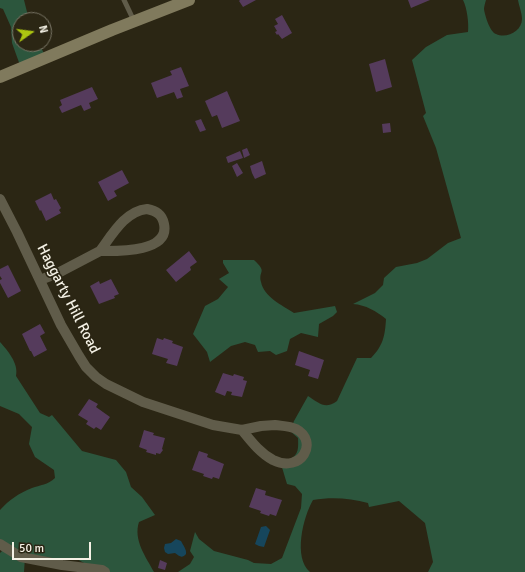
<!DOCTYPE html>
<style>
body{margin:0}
#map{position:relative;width:525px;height:572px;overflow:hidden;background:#2b2614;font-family:Signika,sans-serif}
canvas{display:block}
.north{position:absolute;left:12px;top:12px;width:40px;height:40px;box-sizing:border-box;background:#2b2614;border:1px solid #7b7768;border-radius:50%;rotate:76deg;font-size:11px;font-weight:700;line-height:16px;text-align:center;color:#f4f1e5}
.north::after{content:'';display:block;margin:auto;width:14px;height:18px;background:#acc611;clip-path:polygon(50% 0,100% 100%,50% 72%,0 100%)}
.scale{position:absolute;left:12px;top:542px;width:79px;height:18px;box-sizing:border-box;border:2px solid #f4f1e5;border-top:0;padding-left:5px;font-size:12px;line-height:14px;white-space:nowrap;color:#f4f1e5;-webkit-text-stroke:3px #2b2614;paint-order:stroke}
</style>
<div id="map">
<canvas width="525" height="572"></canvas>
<div class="north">N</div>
<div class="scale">50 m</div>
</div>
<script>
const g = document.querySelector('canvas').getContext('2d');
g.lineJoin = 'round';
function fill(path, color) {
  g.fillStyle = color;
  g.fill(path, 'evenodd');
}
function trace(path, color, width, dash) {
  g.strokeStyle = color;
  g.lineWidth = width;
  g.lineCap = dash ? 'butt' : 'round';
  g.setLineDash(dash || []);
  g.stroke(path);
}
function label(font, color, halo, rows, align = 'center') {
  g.font = font + ' Signika,sans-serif';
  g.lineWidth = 3.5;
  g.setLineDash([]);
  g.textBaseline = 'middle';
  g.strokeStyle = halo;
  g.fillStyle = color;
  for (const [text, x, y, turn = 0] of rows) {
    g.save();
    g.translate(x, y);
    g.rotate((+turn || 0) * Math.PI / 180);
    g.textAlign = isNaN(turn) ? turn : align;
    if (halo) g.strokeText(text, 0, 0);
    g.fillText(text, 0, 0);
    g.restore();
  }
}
const forest = new Path2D(`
 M0,0H24L29,20H20V44H39L46,57L21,68L12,43L11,27L3,9L0,8Z
 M463,0H486C485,3 484,7 484,9C485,16 490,32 496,34C507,39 522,31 522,19C522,13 519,6 518,0H525V572H428L433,562L425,523L399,501L369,507L368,503C350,498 331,497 313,500C303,517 293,558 310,572H178L190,564L194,557L190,551L195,532L199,539L214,551L248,560L254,563L271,564L282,558L301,508L302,494L295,486L287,484L281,464C296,456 299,456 298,438L290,431L294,421L308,396C319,403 325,410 337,401L357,358H371C383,346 385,336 386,319C376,311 366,305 353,304L375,293L383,285L384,278L396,267L417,263L427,259L448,243L461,238L436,148L423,116L426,113L412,60L426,47L447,35L468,32C469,23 467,8 463,0Z
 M223,260H254C268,273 258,270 261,282C264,297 282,305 294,313L335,306L337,312L333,316L319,324L318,337L301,333L290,339L287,351L276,355L270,351L258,352L255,345L245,342L231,346L210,362L207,352L193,334L205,306L218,299L228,287L219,279L229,273L223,263Z
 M0,342C7,350 19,363 16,376L40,413L49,417L52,415L82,451L116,460L126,472L131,487L142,497L155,515L139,522C133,540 146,557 154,572H100L77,559L28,557H25L24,572H0V553L4,549L0,545V510C9,500 19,493 32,488C40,485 48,485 55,478L54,470L35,457L29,444L32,427L19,414L0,406Z`);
const water = new Path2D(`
 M261,527L266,526L270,530L264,547L259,546L255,544Z
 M176,539L181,541C183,545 187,550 186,554C182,559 179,556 175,553L168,554L165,552L164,548L165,544L171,543Z`);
const building = new Path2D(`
 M240,0H256L243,7L239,1Z
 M408,0H430L411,8Z
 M282,15L292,33L282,39L278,34L277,35L275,32L277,31L274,26L278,24L275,19Z
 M385,59L392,87L376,92L369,64Z
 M181,67L189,86L180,89L183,97L177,99L174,92L157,98L151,83L172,75L170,71Z
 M92,87L98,99L89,103L91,108L84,111L81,105L62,113L59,107L62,105L60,100Z
 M227,91L240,121L222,128L217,115L212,117L205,101Z
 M201,119L206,130L200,132L195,121Z
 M390,123L391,132L383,133L382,124Z
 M247,148L250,155L244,158L242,150Z
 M240,151L243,158L228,163L226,157Z
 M262,161L266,174L255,179L252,173L257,171L252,173L250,166Z
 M237,163L243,173L237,177L232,166Z
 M122,170L129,183L114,191L117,196L108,201L98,182Z
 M51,193L54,200L56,199L61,208L59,210L61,213L46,221L41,210L40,211L35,201Z
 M189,251L197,262L190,267L191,270L176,282L166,270Z
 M8,265L21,291L8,298L0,283V280L2,279L0,276V269Z
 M111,279L119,294L114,296L115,298L99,304L90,286L99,281L100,284Z
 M40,324L45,333L40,336L47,350L34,357L31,351H30L22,334Z
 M157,338L163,340L164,338L173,341L172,343L183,347L177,366L166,363L168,359L152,354Z
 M299,351L324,360L318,379L308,376L310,370L295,365Z
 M223,373L233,376L234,374L244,377L243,380L247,381L242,397L231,395L232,392L227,391L225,396L215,392Z
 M89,399L98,404L96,407L110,417L101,430L96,427L94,429L86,424L88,421L78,415Z
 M144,430L154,433L153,435L165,438L162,449L163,450L160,454L156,453V455L146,452L147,450L139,447Z
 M199,451L208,454L207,457L224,464L219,479L213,477L212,479L203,476L204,474L192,470Z
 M256,488L266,491L265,495L282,500L276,516L270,514L269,516L260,513L261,511L249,507Z
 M160,560L167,563L165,570L158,568Z`);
const lane = new Path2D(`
 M124,0L134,21`);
const street = new Path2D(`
 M0,199L17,232L61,325L79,356L86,367L96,377L106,384L143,402L213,425L242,430
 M147,209C156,211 162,214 164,224C170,253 116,251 100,251C112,235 125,211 147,209Z
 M40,280L58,273L100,251
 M275,425C282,426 290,426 296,429C319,441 302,474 273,460C260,453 251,441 242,430L261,426Z
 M0,544L21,557L62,565L102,570L105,572`);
const secondary = new Path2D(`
 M0,77L112,30L189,0`);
const streetNames = [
 ["Haggarty Hill Road",68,299,63]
];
fill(forest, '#2c563d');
fill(water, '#16465c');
fill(building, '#553b5c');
trace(lane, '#605c4a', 5);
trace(street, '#605c4a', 10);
trace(secondary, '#807a5d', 12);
label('15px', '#f4f1e5', '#2b2614', streetNames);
</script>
